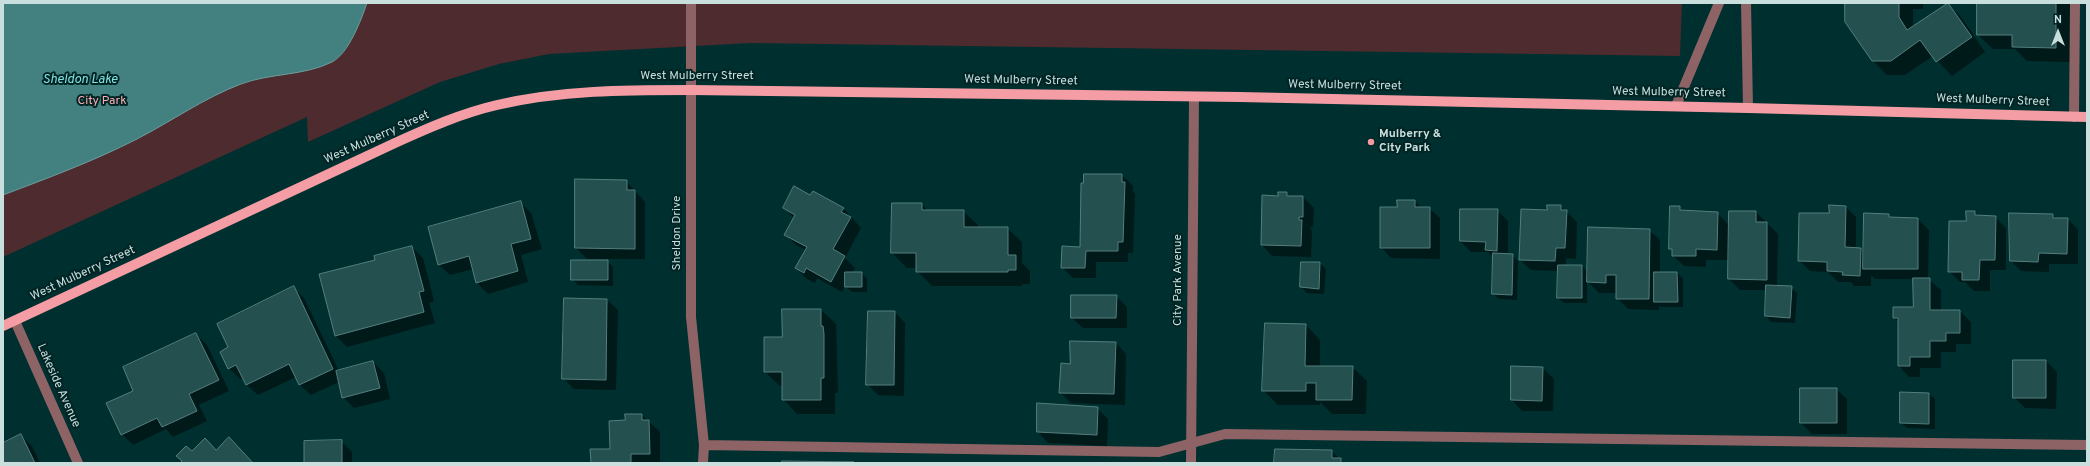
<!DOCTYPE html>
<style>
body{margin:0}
#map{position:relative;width:2090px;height:466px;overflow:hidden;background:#002f2f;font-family:Overpass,sans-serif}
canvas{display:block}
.frame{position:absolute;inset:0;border:4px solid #c8dfde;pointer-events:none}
.north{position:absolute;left:2038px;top:12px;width:40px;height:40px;-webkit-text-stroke:3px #012424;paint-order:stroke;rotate:0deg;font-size:11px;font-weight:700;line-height:16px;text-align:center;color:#c8dfde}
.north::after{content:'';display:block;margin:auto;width:14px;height:18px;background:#c8dfde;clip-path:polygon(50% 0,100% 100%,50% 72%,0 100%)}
</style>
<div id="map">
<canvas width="2090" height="466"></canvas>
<div class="frame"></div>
<div class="north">N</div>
</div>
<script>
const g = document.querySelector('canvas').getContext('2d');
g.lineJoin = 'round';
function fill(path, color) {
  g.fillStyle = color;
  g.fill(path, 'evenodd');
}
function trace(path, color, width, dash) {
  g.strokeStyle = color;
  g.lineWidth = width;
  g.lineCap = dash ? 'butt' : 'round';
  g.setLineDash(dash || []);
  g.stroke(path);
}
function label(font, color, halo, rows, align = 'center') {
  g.font = font + ' Overpass,sans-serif';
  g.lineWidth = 4;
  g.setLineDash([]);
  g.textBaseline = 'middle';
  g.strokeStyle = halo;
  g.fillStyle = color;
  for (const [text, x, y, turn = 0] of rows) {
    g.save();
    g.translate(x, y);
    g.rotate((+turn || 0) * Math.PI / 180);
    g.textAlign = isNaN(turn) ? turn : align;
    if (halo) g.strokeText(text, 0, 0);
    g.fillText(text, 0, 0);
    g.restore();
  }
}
const green = new Path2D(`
 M3,3H1682L1680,56L751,43L549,54L499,64L440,82L308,142L307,117L3,257Z`);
const water = new Path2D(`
 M3,3H367C361,20 349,53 332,62C304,76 270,73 241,84C204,98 172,121 137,139C94,161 48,178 3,195Z`);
const shadow = new Path2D(`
 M1846,3H1923V9H1913V27L1947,3L1961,17L1985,52L1952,76L1933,56L1905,75H1887L1873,61Z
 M1978,3H2070V62L2027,61L2015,49H1993L1978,35Z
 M1122,175L1133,186V191L1135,194L1133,253H1128V262H1096V278H1073L1062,267L1081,248Z
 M626,181L645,202V259H587L576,248Z
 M1287,193L1290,197H1303L1314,208L1313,227H1310L1312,232L1311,257L1272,256L1262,245L1279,197Z
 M811,196L843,208L861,228L845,258L855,268L852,273H862L867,279V292H852L845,286L842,292L817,278L815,283L807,279L796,268L806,250L796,245L785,234L794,218L784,207Z
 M1415,201L1422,208H1429L1440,218V259L1391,258L1381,247L1398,208Z
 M520,202L531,213L542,249L521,255L528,282L488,294L477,283L473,269L450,275L439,265Z
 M893,204H922L928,211H963L978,225V228H1007L1022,242V263L1030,271V284H1022V286H932L917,271V268H907L892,253Z
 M1561,206L1577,222L1576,259L1566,258V266H1582L1588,272L1649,230L1660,240V273H1677L1683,278V307H1661L1659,305V310L1628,309L1617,298V293H1599L1587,281V303H1564L1558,298V271L1531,270L1520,260L1548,211Z
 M1680,207L1683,211L1717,213L1730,226L1756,212L1778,234L1777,286L1791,287L1797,293L1795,323L1771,322L1766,316L1767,290H1740L1729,279V260H1706V267L1684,266L1673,256V252L1670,248Z
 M1846,207L1856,217V249H1861L1865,253L1888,215L1892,218L1918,219L1929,230L1928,279L1941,290V311H1960L1971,322V344H1956V352H1941V368H1920V377H1909L1899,366V322L1894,318L1914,308V279H1875L1871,275V286H1854L1851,282H1838L1828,272L1810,271L1799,260L1830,214Z
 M1497,210L1508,221V255H1512L1518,261L1517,300L1499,299L1493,294L1494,258L1488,252H1471L1460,241Z
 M1975,212L1979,216L1995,217L2006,228V270H1990V291H1974L1965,282H1960L1949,271L1967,222Z
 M2053,215L2057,219H2068L2078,230V264H2049V272L2021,271L2011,261Z
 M412,247L423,258L434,301L429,303L435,323L347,347L336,336L320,275L377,260Z
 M607,261L613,267V286L578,285L572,279Z
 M1320,263L1326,269L1324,294L1307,293L1301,287Z
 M294,288L304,298L339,371L373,362L384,373L390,399L354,408L343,397L339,382L311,395L300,385L296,377L258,395L247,385L244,377L240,379L229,368L230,347Z
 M1116,296L1127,307V328H1083L1072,318Z
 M565,299L607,300L618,310L616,390L574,389L564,379Z
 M783,310H821L836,324L838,393H835V414H797L783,399V386H780L765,372L783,338Z
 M895,312L905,323L904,396L878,395L867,384Z
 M1306,325L1320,340V367H1352L1367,381L1366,414H1332L1320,402V405H1278L1263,390Z
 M196,334L207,345L229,391L199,405L207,421L173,437L166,429L133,445L122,434L135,391Z
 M1116,343L1126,354L1125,405L1071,403L1060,392L1070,365Z
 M2046,361L2057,372L2056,409L2025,408L2014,397Z
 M1543,368L1554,379L1553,411H1522L1512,400Z
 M1836,389L1847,399V434H1812L1801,423Z
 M1929,394L1935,399V429L1907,428L1901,423Z
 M1097,408L1108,419L1107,446L1048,443L1038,432Z
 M642,415L660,432V463H592L611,450L626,421Z
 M21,436L32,446L40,463H3V444Z
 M341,441L352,452V463H305Z
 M1331,451L1344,463H1275Z`);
const building = new Path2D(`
 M1845,3H1899V17L1907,30L1948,3L1972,37L1936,62L1920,40L1891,61H1872L1845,22Z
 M1977,3H2056V48L2012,47V35H1977Z
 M1084,174H1122V182H1125L1123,242H1118V251H1086L1085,268H1061L1062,246L1080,247L1081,183H1083Z
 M575,179L627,180V190H635V249L575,248Z
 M794,186L810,195L813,191L844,208L841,212L851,217L833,249L845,256L831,282L806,268L804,273L795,268L807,247L784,235L795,215L783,208Z
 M1278,192H1287V196H1303V217H1299V220H1302L1301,246L1261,245L1262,195L1278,196Z
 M1397,200H1415V207H1430V248H1380V207H1397Z
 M521,201L531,239L511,244L518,271L476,283L469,256L438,265L428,227Z
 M892,203H922V210H964V227H1008V255H1016V270H1008V272H916V253H891Z
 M1547,205H1561V210H1567L1565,248H1556L1555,261L1519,260L1521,209L1547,210Z
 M1829,205L1846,206L1845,247L1861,248L1860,276L1842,275L1843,272L1827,271V262L1798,261L1799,213H1829Z
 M1670,206H1680V210L1718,212L1717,250L1696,249V256H1672V249H1669Z
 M1460,209H1498L1497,251L1485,250L1486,242L1460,241Z
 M1729,211H1756V222H1767V280L1728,279Z
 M1966,211H1975V215L1996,216L1995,260H1980L1979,280H1962V272H1948L1949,221H1966Z
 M1864,213L1889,214V217L1918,218V269H1863Z
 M2009,213L2053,214V218H2068L2067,254L2039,253L2038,262L2010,261Z
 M1588,227L1650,229L1649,299H1616V275H1606V283L1587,282Z
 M412,246L424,291L419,292L424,312L335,336L319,274L375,260L374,256Z
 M1493,253L1513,254L1512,295L1492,294Z
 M571,260H608V280H571Z
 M1301,262H1320L1319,289L1300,287Z
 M1558,265H1582V298H1557Z
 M845,272H862V287H845Z
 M1654,272H1677L1678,302H1654Z
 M1913,278H1930V310H1960V333H1946V341H1930V357H1910V366H1898V318H1893V307H1913Z
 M1766,285L1792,286L1790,318L1765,316Z
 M294,286L333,369L299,385L289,364L246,385L236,365L228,369L220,352L228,347L217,324Z
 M1071,295H1117L1116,318H1071Z
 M564,298L607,299L606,380L562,379Z
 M782,309H821V326H823L824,334V378H821V400H782V372H764V337H782Z
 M868,311H895L894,385H866Z
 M1265,323L1306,324L1305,366H1353L1352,400H1316V383H1306V391H1262Z
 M196,333L219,380L189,394L197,411L162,427L157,418L121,435L106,403L133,391L123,367Z
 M1070,341L1116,342L1114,394L1059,393L1061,363L1070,364Z
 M2013,360H2046V398H2013Z
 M373,361L380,388L342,398L336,371Z
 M1511,366L1543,367L1542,401L1511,400Z
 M1800,388H1837V423H1800Z
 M1900,392L1929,393V424L1900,423Z
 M1037,403L1098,407L1097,435L1037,432Z
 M625,414H642V420H649L650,454H631V463H582H591L590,449H610L609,421L625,420Z
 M21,434L35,463H3V443Z
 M229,437L253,463H180L182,461L176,456L186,446L192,451L205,438L216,450Z
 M342,440V463H304V441Z
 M1275,449L1332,450V458H1341V463H1274Z
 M782,461L854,462L782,463Z`);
const minor = new Path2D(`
 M691,3V317L704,445L703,463
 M1746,3L1748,108
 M1676,106L1719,3
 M2074,117L2075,3
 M15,321L78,463
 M704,445L1159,452L1225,434L2087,445
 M1191,463L1194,97`);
const major = new Path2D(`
 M3,326L395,143C428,128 462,113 497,105C561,90 626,90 691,90L1240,97L1748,108L2087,117`);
const markers = [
 [1371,142,4,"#f49aa2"]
];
const streetNames = [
 ["West Mulberry Street",697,77],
 ["West Mulberry Street",1021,81,1],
 ["West Mulberry Street",1345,86,1],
 ["West Mulberry Street",1669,93,1],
 ["West Mulberry Street",1993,101,2],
 ["West Mulberry Street",377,138,-24],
 ["Sheldon Drive",678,233,-90],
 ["West Mulberry Street",83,274,-25],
 ["City Park Avenue",1179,280,-90],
 ["Lakeside Avenue",58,386,66]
];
const parkNames = [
 ["City Park",102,102]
];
const poiNames = [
 ["Mulberry &",1379,135],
 ["City Park",1379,149]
];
const waterNames = [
 ["Sheldon Lake",80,80]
];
fill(green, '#4e2b2e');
fill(water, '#438181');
trace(water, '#6b9d9d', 1);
fill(shadow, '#0007');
fill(building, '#245050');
trace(building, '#537f7e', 1);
trace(minor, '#8e6366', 10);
trace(major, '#f59da4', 10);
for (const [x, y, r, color] of markers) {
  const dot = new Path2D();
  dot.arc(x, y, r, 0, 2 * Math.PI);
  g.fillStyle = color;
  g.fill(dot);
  trace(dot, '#012424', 1.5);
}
label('12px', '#c8dfde', '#012424', streetNames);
label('12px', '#feadb3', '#012424', parkNames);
label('bold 12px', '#c8dfde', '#012424', poiNames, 'left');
label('italic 13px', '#80e4e3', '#012424', waterNames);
</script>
